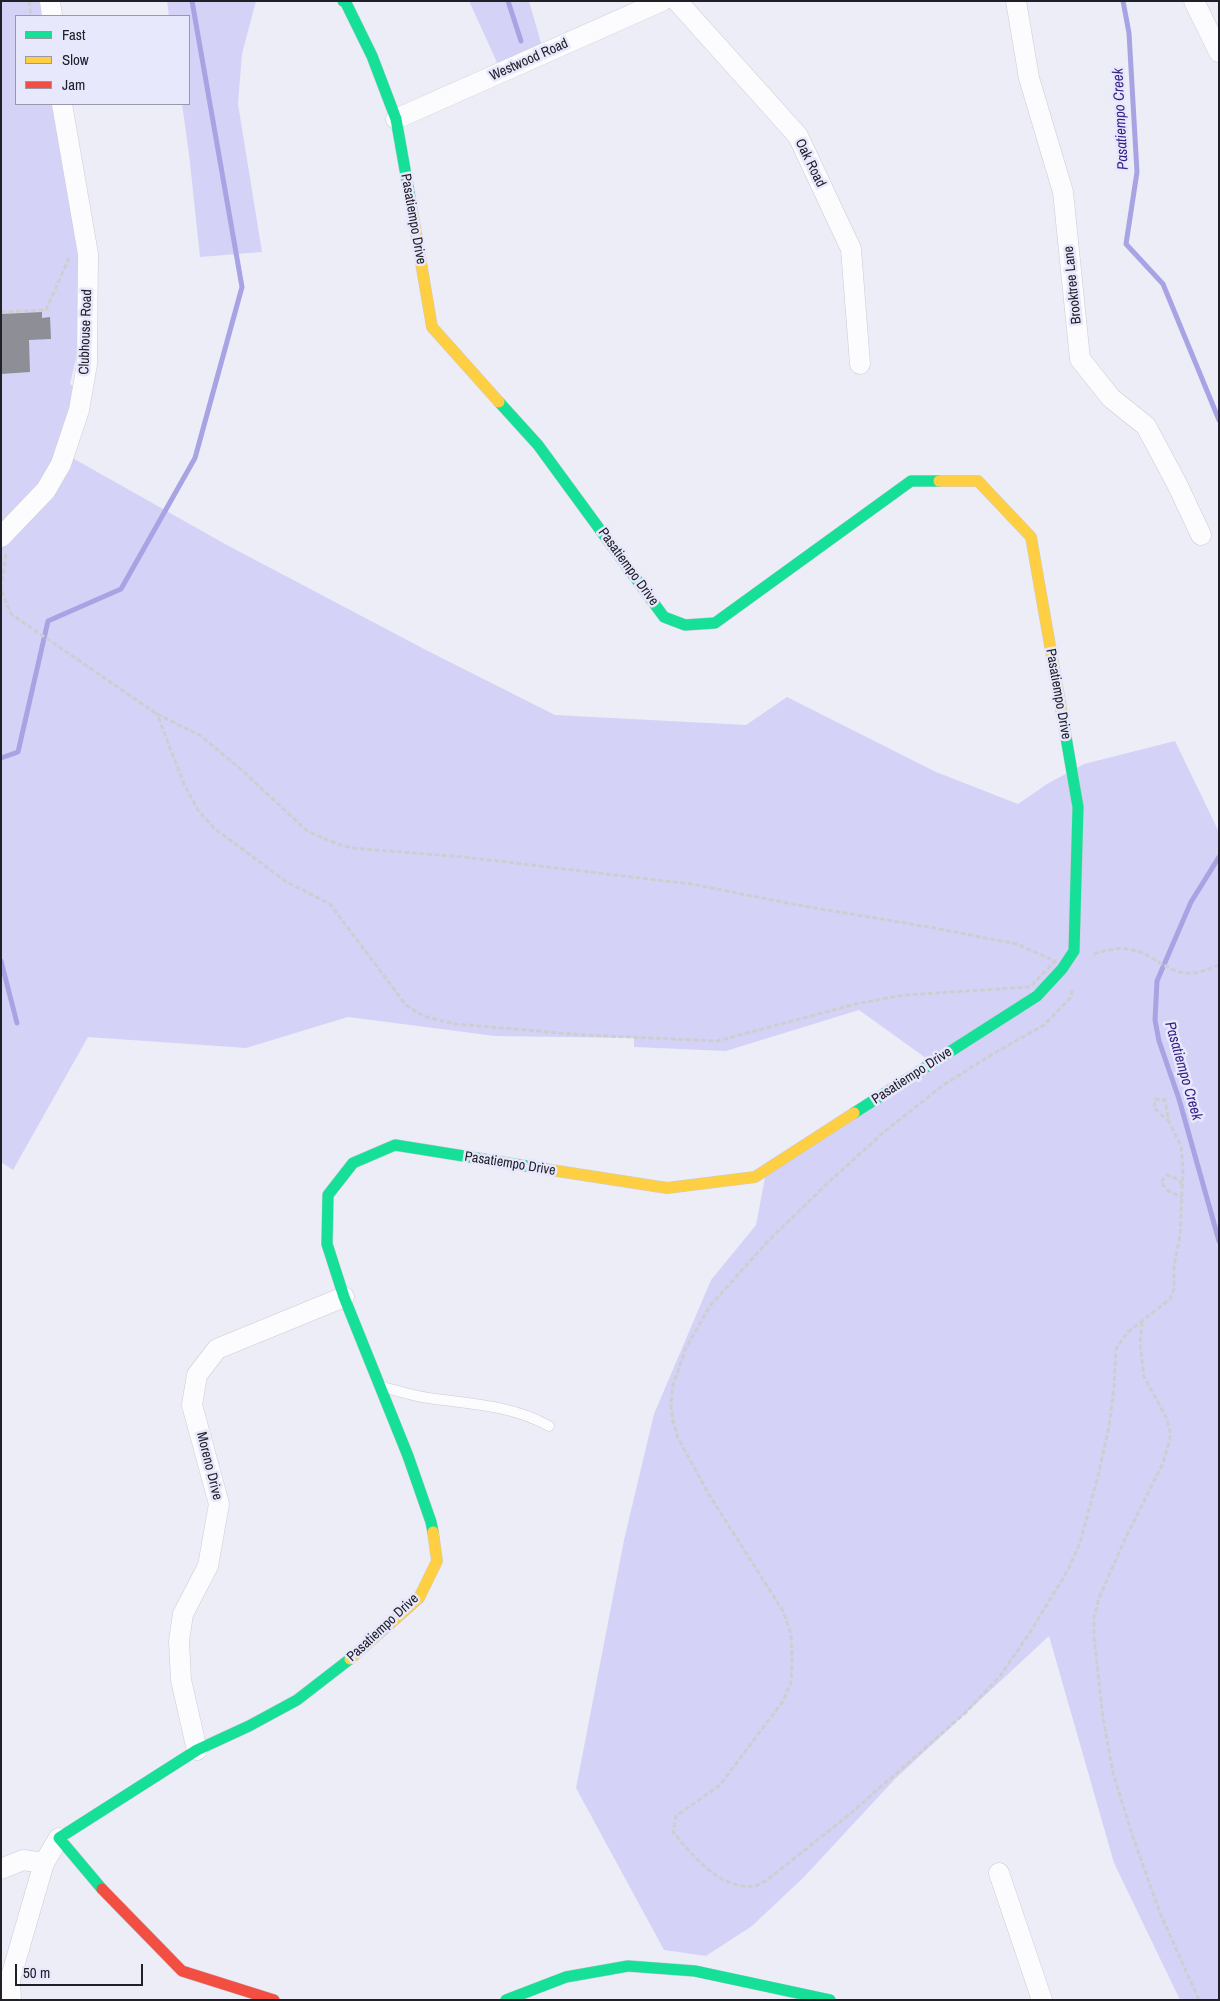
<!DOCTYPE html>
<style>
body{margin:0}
#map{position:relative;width:1220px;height:2001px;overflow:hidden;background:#ededf8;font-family:"Archivo Narrow",sans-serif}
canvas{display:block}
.frame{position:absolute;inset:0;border:2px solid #202029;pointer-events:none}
.legend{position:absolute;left:15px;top:15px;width:175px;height:90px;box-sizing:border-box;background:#e8e8fd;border:1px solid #9898a8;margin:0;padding:6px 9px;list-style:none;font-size:15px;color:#202029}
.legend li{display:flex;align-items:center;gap:10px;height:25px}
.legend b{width:25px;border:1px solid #9898a8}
.scale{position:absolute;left:15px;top:1964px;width:128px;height:22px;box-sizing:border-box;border:2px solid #202029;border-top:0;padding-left:6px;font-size:15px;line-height:18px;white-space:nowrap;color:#202029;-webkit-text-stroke:4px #e8e8fd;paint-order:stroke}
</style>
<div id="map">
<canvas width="1220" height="2001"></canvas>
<div class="frame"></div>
<ul class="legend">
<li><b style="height:6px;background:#16e098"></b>Fast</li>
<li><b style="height:6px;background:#ffcf43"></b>Slow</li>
<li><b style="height:6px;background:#f24e42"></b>Jam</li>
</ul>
<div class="scale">50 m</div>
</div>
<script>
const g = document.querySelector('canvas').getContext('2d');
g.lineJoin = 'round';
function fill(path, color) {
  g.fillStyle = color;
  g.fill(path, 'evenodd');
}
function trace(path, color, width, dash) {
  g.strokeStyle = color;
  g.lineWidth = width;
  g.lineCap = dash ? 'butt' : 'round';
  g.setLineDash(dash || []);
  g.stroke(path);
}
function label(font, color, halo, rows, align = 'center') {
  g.font = font + ' "Archivo Narrow",sans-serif';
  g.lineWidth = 5;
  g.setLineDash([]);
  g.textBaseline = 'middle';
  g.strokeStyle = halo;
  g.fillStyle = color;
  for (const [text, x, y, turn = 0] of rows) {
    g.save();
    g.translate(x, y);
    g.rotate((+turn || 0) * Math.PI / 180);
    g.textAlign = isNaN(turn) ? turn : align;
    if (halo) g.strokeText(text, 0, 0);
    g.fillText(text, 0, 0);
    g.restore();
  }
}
const green = new Path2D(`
 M1,1H45L47,16H16V104H61L81,212V337L70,384L73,386L69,409V456L225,544L426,650L555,715L746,725L787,697L936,772L1018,804L1047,784L1084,764L1175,741L1219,832V2000H1180L1114,1863L1049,1636L895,1779L804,1877L752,1926L706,1956L664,1950L576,1788L624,1540L654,1414L711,1280L756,1225L768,1162L930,1061L859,1010L726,1051L634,1047V1038L495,1036L348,1017L246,1048L88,1037L13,1170L1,1162Z
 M167,1H256L242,54L238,104L262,252L200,257L189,154L182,104H189V16H169Z
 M469,1H529L543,50L500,69Z`);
const stream = new Path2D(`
 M508,1L521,41
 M1123,1L1129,33L1137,172L1126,244L1163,284L1219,420
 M1,758L18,752L48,621L121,589L195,458L242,287L192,1
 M1219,857L1191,902L1157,981L1155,1020L1159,1041L1179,1099L1219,1241
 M1,961L17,1023`);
const building = new Path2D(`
 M42,312V318L50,317L51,339L29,340L30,372L1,374V314Z`);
const path = new Path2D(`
 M29,1L31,16
 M1,312L46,310L69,258
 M6,554L1,589L11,614L157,714
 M157,714L201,736L243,771L307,831L335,843L351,848L464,857L691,884L803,906L935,928L1016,944L1055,961L1030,987L904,995L856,1004L717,1041L585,1035L455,1024L423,1016L406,1005L330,904L285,881L214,828L198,810L184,784Z
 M1094,954C1105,951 1117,947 1128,949C1148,952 1157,963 1174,970C1189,977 1205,971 1219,965
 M1072,990L1071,997L1044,1025L991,1055L942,1086L884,1132L832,1179L767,1242L710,1306L686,1348L673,1385L671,1402L672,1418L678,1438L708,1493L783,1611L791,1634L792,1660L791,1682L783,1701L720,1785L676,1816L673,1832C692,1855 720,1890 754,1886C758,1886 763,1882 767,1880L850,1814L966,1712L1000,1676L1027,1637L1068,1570L1080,1543L1099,1472L1109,1426L1114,1388L1116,1349L1128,1332L1170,1299L1174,1289V1266L1180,1236L1183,1169L1181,1146L1169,1122L1165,1100L1155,1099L1154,1108L1169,1122
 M1182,1185L1179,1180L1167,1175L1161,1182L1168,1191L1182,1197
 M1142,1322L1140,1344L1144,1377L1166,1417L1170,1431V1439L1163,1463L1125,1539L1099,1598L1094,1617V1637L1103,1718L1113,1773L1133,1837L1160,1913L1199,2000`);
const lane = new Path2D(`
 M383,1387C398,1391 413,1396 429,1398C470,1404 512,1405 549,1426`);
const street = new Path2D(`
 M50,1L52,16
 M677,1L798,136L851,249L860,364
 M1016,1L1029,78L1063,192L1080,359L1111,398L1146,426L1177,484L1201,535
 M1194,1L1219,52
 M396,119L662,1
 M1,537L46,490L61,464L79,410L87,364L88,254L62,104
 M197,1750L181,1680L179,1641L183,1614L208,1566L219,1504L192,1405L197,1375L217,1349L344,1297
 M1,1869L23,1860L44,1863L59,1838
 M999,1873L1042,2000
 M11,2000L10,1980L44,1863`);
const fast = new Path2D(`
 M343,1L346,3L372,56L396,119L410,198
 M499,402L538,445L664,617L685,625L715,623L911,481H939
 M854,1113L1037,996L1062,969L1074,951L1078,807L1062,714
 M433,1532L431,1522L408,1456L344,1297L327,1244L328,1195L353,1163L395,1145L551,1170
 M102,1889L59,1838L197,1750L249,1726L297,1700L350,1659
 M506,2000L566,1977L628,1966L695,1971L830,2000`);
const slow = new Path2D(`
 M410,198L432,327L499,402
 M939,481H978L1031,537L1062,714
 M551,1170L667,1188L755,1177L854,1113
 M350,1659L419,1598L437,1561L433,1532`);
const jam = new Path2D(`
 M102,1889L182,1971L274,2000`);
const streetNames = [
 ["Westwood Road",529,60,-24],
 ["Oak Road",810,163,64],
 ["Pasatiempo Drive",413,219,80],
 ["Brooktree Lane",1073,285,-96],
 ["Clubhouse Road",86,332,-88],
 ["Pasatiempo Drive",628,567,54],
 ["Pasatiempo Drive",1058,694,80],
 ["Pasatiempo Drive",912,1076,-33],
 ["Pasatiempo Drive",510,1164,9],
 ["Moreno Drive",209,1466,76],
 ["Pasatiempo Drive",383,1628,-43]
];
const waterNames = [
 ["Pasatiempo Creek",1121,119,-93],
 ["Pasatiempo Creek",1183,1071,74]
];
fill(green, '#d4d3f7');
trace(stream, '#a8a4e4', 5);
fill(building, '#8e8e97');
trace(lane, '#cbcbd5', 11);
trace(street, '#cbcbd5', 21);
trace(fast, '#cbcbd5', 12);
trace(slow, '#cbcbd5', 12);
trace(jam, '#cbcbd5', 12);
trace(path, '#ceced1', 3, [5, 2.5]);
trace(lane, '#fcfcfe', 10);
trace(street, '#fcfcfe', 20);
trace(fast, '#16e098', 11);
trace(slow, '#ffcf43', 11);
trace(jam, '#f24e42', 11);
label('14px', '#202029', '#e8e8fd', streetNames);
label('italic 15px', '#371f84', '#e8e8fd', waterNames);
</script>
